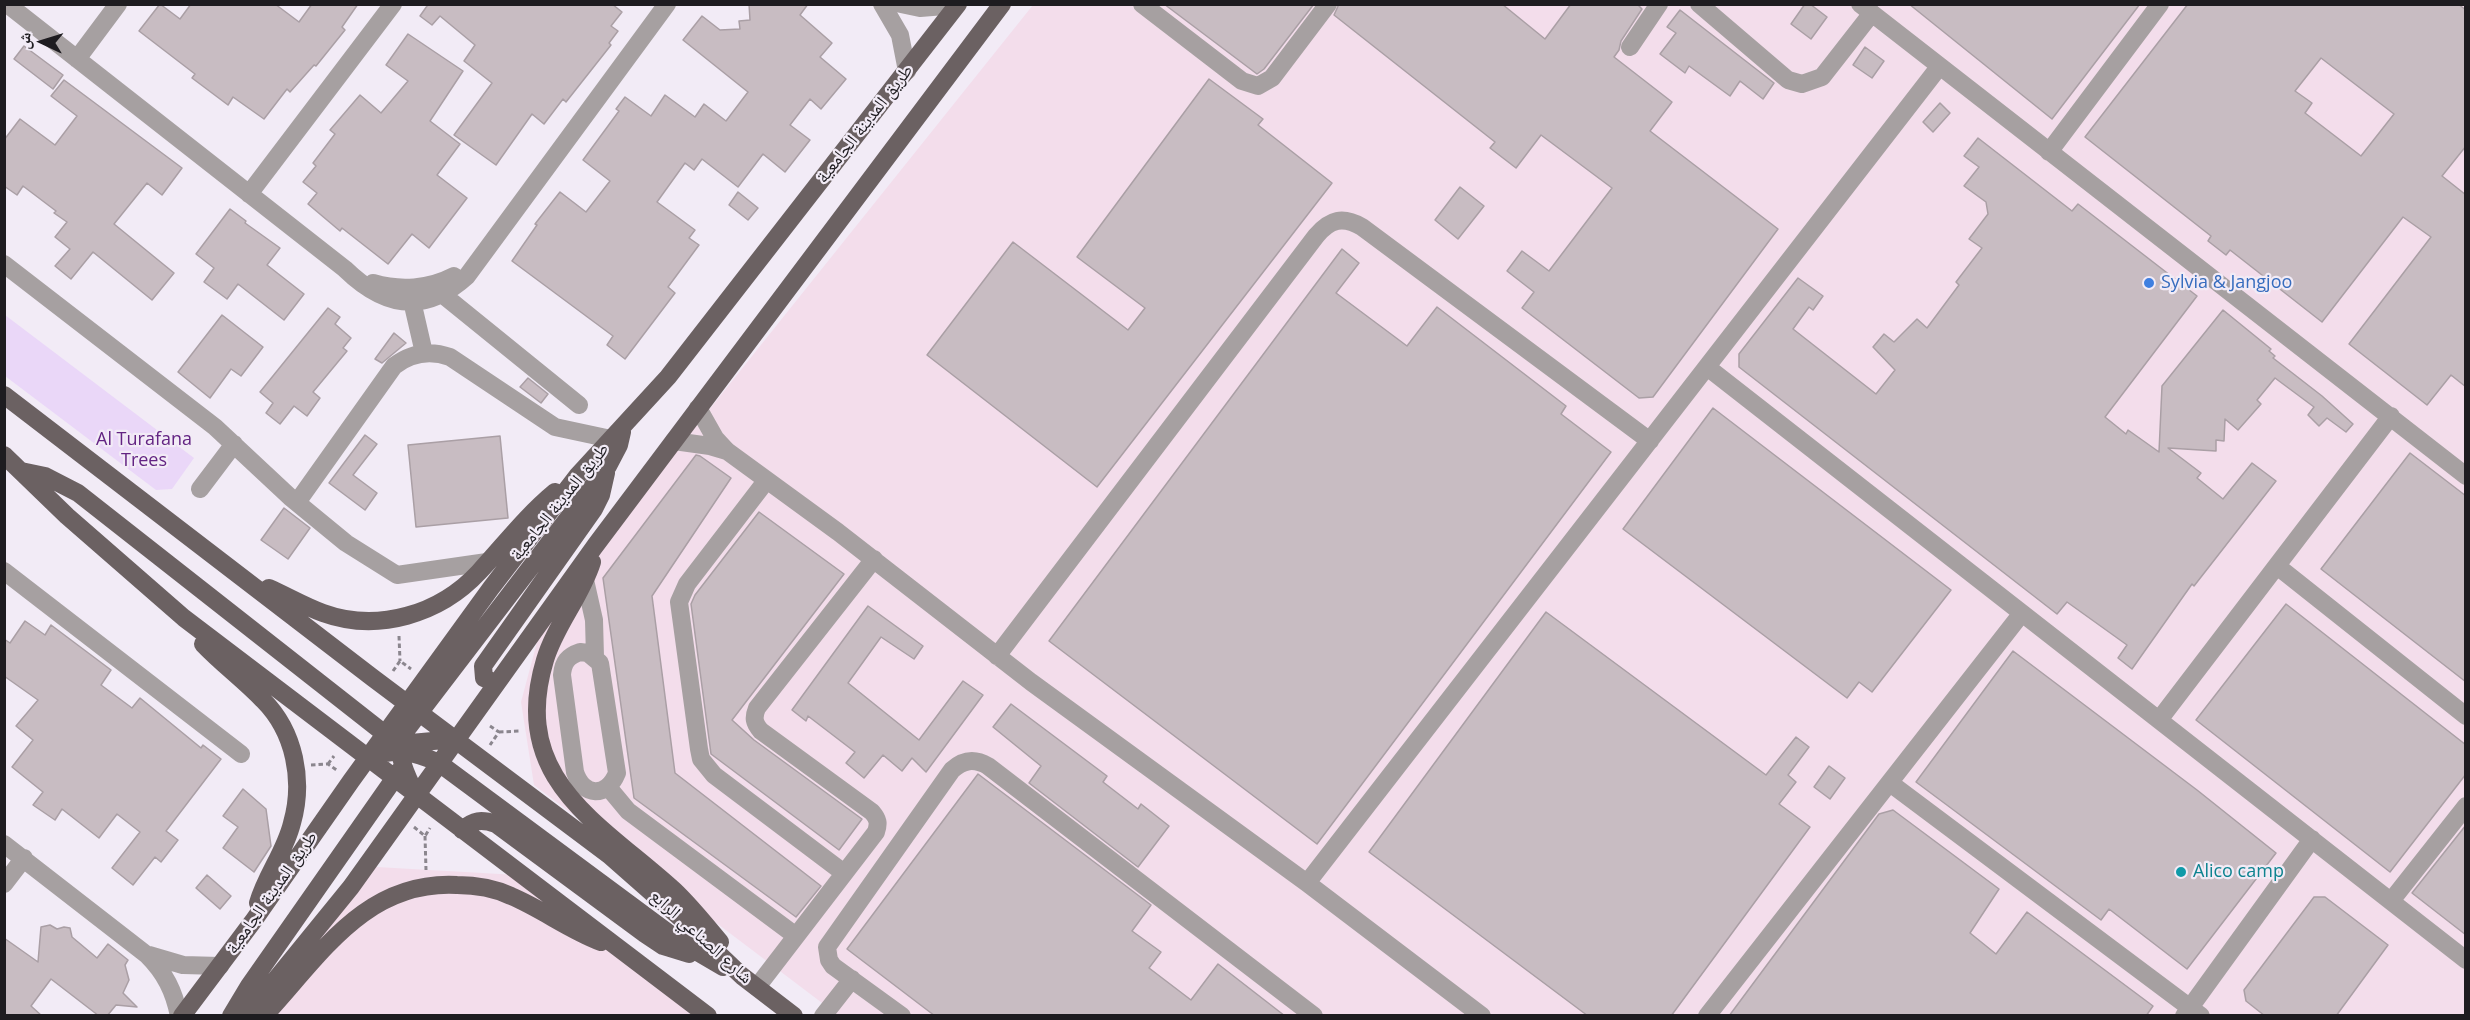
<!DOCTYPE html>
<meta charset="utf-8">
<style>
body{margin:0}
#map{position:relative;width:2470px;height:1020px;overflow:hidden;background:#f2ebf6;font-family:"Open Sans","Noto Naskh Arabic",sans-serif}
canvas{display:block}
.frame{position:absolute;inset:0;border:6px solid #1e1c20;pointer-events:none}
.north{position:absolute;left:12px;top:12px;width:60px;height:60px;-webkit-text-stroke:4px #f2ebf6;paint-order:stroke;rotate:274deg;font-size:16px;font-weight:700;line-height:24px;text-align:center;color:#1e1c20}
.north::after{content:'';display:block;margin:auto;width:21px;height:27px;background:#1e1c20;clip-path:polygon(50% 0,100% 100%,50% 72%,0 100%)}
</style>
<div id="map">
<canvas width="2470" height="1020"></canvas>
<div class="frame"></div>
<div class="north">ش</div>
</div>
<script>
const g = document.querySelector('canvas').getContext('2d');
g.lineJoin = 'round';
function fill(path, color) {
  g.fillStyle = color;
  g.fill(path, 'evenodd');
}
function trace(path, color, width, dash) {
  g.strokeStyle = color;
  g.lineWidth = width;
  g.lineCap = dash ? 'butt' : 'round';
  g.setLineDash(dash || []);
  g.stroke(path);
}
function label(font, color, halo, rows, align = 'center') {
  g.font = font + ' "Open Sans","Noto Naskh Arabic",sans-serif';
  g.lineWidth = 4.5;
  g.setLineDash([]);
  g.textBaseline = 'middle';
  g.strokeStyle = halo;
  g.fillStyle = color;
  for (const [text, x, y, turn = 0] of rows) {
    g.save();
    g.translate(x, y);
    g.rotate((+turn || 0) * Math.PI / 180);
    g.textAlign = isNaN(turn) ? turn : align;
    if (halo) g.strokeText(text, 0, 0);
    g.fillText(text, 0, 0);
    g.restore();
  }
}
const industrial = new Path2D(`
 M1033,5H2465V1015H838L534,785L521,702L544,616Z
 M359,866L535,876L710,1016H247Z`);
const green = new Path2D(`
 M5,315L194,458L172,489L156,490L5,376Z`);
const building = new Path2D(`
 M160,4L180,19L191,4H275L299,22L312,4H358L342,27L345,30L316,66L314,65L290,92L287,89L264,119L233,97L228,105L192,78L195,74L139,31Z
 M425,4H612L622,12L611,26L618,31L609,43L611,45L566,102L563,99L544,124L532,114L496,165L454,135L492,83L464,61L475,45L440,16L432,25L420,16L427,6Z
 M749,4H808L800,15L832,43L820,57L846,79L821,109L810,99L790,125L810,140L785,172L763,154L738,187L702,159L694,170L685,163L657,202L695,230L689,238L699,245L668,287L675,293L625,359L607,345L613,336L512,261L537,225L535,224L560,192L586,212L610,181L583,160L619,111L616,109L625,97L651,116L665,95L695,117L704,104L726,121L748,92L683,40L702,16L720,30L740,29L739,21L750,20Z
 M1164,4H1314L1264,69L1257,74Z
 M1339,4H1502L1545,39L1571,4H1637L1642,9L1621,41L1619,50L1614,57L1672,102L1650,131L1778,229L1653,397L1639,398L1522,308L1534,292L1507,271L1522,251L1549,271L1612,188L1541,135L1516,168L1490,148L1495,142L1334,15Z
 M1805,4H1810L1827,17L1811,39L1791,24Z
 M1909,4H2140L2052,119Z
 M2188,4H2458L2466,10V146L2442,176L2466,195V387L2451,375L2427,405L2349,344L2431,237L2403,217L2322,322L2230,250L2226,255L2208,241L2211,236L2085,137ZM2321,58L2394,114L2361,156L2305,113L2312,103L2295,91Z
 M1680,10L1774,83L1763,99L1740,81L1730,96L1689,66L1685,73L1660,54L1676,33L1667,27Z
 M408,34L463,71L430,121L460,144L437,175L467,198L429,248L412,234L388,264L342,228L340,231L308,204L317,193L303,182L316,166L313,163L335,134L330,130L360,95L381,113L408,81L386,65Z
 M24,46L63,75L53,89L14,59Z
 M1865,47L1884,61L1872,78L1853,65Z
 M1209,79L1263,119L1258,125L1332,183L1097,487L927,355L1013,242L1128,330L1145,308L1077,257Z
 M64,80L182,168L162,195L147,183L114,224L174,273L152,300L93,252L71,279L55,266L70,249L55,237L67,222L54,213L56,211L23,186L17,195L4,186V140L20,119L55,145L77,116L51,96Z
 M1940,103L1950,113L1933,132L1923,122Z
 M1978,138L2072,211L2078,204L2197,296L2105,417L2126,434L2128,430L2159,452L2162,386L2223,310L2271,349L2269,351L2275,356L2273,358L2322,396L2353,424L2346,432L2327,418L2319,426L2308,415L2314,407L2275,378L2257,400L2261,404L2238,430L2225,419L2224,441L2216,440V451L2168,448L2201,473L2197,478L2223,499L2252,463L2276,481L2194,586L2192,584L2132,669L2118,658L2127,645L2067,602L2057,614L1739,367V354L1798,278L1823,296L1813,310L1809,307L1793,329L1876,394L1895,370L1873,347L1884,334L1894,342L1917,319L1927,328L1959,285L1956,282L1982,248L1969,239L1988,214L1986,202L1964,186L1979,167L1964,156Z
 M1460,187L1484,206L1458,239L1435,220Z
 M738,192L758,208L748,220L729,205Z
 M230,209L246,221L245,223L280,248L267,265L304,294L284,320L238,284L227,299L204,282L214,268L196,254Z
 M1342,249L1359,263L1336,293L1407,346L1437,307L1566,406L1561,414L1611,452L1317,844L1049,641Z
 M328,308L340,317L335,324L351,338L343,348L347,351L313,392L320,398L307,416L294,406L280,424L266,413L273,403L260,392Z
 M222,315L263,347L241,376L231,369L210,398L178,372Z
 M394,333L406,343L382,363L375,359Z
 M528,378L548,394L541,403L520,387Z
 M1713,408L1951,590L1872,692L1859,682L1847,698L1623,529Z
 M365,435L377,444L353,475L377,493L365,510L329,483Z
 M500,436L508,518L416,527L408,445Z
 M2410,453L2466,496V682L2321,569Z
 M696,455L700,456L731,478L652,596L675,773L821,886L796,917L634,798L603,578Z
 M284,508L310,528L288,559L261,540Z
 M759,512L844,574L732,720L754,740L862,819L839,850L711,754L691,604L695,595Z
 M2286,604L2466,745V774L2390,872L2196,720Z
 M868,606L923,646L914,659L881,637L848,683L919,740L963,681L983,695L926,772L912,758L902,771L883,755L864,778L846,763L855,752L808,716L806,721L792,710Z
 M1546,612L1766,775L1796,737L1809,747L1788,775L1796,782L1779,804L1810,827L1671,1016H1588L1369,852Z
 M25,621L45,635L51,625L111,670L101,685L132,708L140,698L201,748L203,745L221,759L166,831L178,840L161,862L155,857L133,885L112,868L140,832L117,814L99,838L62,809L55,820L33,805L43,792L12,767L33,740L16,726L38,700L4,676V639L10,643Z
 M2013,651L2197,790L2276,853L2187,969L2109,909L2101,920L1916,782Z
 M1011,704L1107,776L1103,782L1138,809L1141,804L1169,826L1138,867L1029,783L1041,766L993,727Z
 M1829,766L1845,778L1830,799L1814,787Z
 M978,774L1151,905L1132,931L1161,952L1149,968L1191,1000L1218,964L1285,1016H935L847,949Z
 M243,789L266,809L271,846L254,872L223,848L238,827L223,816Z
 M1893,810L1999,889L1970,933L1996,954L2027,912L2153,1006L2146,1016H1729L1879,814Z
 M2466,825V935L2412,893Z
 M207,875L231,896L220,909L196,888Z
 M2314,897H2325L2388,945L2336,1016H2265L2246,1001L2244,990Z
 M50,925L57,929L64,927L70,928L72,937L97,958L108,944L128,960L125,965L129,980L123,993L137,1007L116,1005L107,1016H99L51,979L31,1006L42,1016H4V938L38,962L41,927Z`);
const path = new Path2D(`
 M399,636L400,661
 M393,671L400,661L411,669
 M490,726L499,732L490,745
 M499,732L521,731
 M328,764L334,756
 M311,765L328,764L338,771
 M414,827L425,836L430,828
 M425,836L426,870`);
const minor = new Path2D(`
 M7,4L345,269C385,308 424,315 467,276L667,4
 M882,4L900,35L907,71
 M901,4L920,8L957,5
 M1142,4L1242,81L1258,86L1272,78L1328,4
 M1699,4L1788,80L1802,84L1822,77L1872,13
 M1860,4L2466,476
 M1630,47L1659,4
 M77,59L118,4
 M2049,152L2160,4
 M249,194L393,4
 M4,264L215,427L290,497L346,543L397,575L487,562
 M373,283C400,291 429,289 454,276
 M442,294L579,405
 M412,301L424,353
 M1707,367L2466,960
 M698,408L715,438L727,451L838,532L1031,682L1307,883L1482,1016
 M674,441L710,446L727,451
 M766,481L687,584L679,602L699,749L701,759L714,775L844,873
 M200,489L234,444
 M298,501L394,366C411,353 430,350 450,357L555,427L611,439
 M2277,566L2466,716
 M4,571L241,754
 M585,580L594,620L595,657
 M580,652L588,653L600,663L617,773C607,798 583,797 575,772L562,675C563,662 568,656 580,652Z
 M997,656L1316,236C1330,219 1343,216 1362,227L1650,441
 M2159,720L2391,416
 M1890,783L2201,1016
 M608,787L628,811L796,936
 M4,844L147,955C165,973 174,991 179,1016
 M1307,883L1939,67
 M4,884L24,858
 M2391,901L2466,806
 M149,955L183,965L220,966
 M757,987L876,832C879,823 878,819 872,812L761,731C754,723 753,718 757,708L874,559
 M823,1016L852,979
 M902,1016L833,966L829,960L827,947L952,770C963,760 974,758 988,766L1314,1016
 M1707,1016L2022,613
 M2184,1016L2312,839`);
const major = new Path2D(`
 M4,395L373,678L609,855L684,921L742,976L794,1016
 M4,455L67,516L184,618L708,1016
 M21,471L45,476L78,493L385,734L411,743L455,739
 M592,562C581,597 555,626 545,660C508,782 604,825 678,894C693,909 707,926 720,942
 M269,588C287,596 304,606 323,613C378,633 440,614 479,572C504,545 526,516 555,492
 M203,644C222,664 244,680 263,700C295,732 304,781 292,823C285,852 266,875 258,903
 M495,683L484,678L483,666L594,509L601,495L606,473
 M368,758C394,748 414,751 439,763L682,943L723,967
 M414,791C404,770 394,752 407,729L608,466L619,445L622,432
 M462,830C474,820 481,819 496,824L645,934L663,946L689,954
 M182,1016L254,920L351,781L491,588L578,475L668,377L958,4
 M231,1016L249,986L401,769
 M246,1016L351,887L595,546L1002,4
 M264,1016C320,956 365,880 457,885C475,885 494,888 511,896C542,909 569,930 601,942`);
const markers = [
 [2149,283,6,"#3f7fe0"],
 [2181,872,6,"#0f9aa8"]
];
const streetNames = [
 ["طريق المدينة الجامعية",865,124,-52],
 ["طريق المدينة الجامعية",560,502,-51],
 ["طريق المدينة الجامعية",272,893,-55],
 ["شارع الصناعي الرابع",701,937,42]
];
const shopNames = [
 ["Sylvia & Jangjoo",2161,283]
];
const parkNames = [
 ["Al Turafana",144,440],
 ["Trees",144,461]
];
const cultureNames = [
 ["Alico camp",2193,872]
];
fill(industrial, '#f3ddeb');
fill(green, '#ead7f8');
fill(building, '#c8bcc2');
trace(building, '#aa9fa5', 1.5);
trace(path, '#8b868e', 3, [4.5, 3]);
trace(minor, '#a6a0a1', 18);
trace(major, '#6b6162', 18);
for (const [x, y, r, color] of markers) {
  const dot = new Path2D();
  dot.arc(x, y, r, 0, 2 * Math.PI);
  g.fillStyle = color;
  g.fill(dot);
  trace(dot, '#f2ebf6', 2);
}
label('18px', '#1e1c20', '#f2ebf6', streetNames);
label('18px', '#366cbe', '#f2ebf6', shopNames, 'left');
label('18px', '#632483', '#f2ebf6', parkNames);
label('18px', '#0d838f', '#f2ebf6', cultureNames, 'left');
</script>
